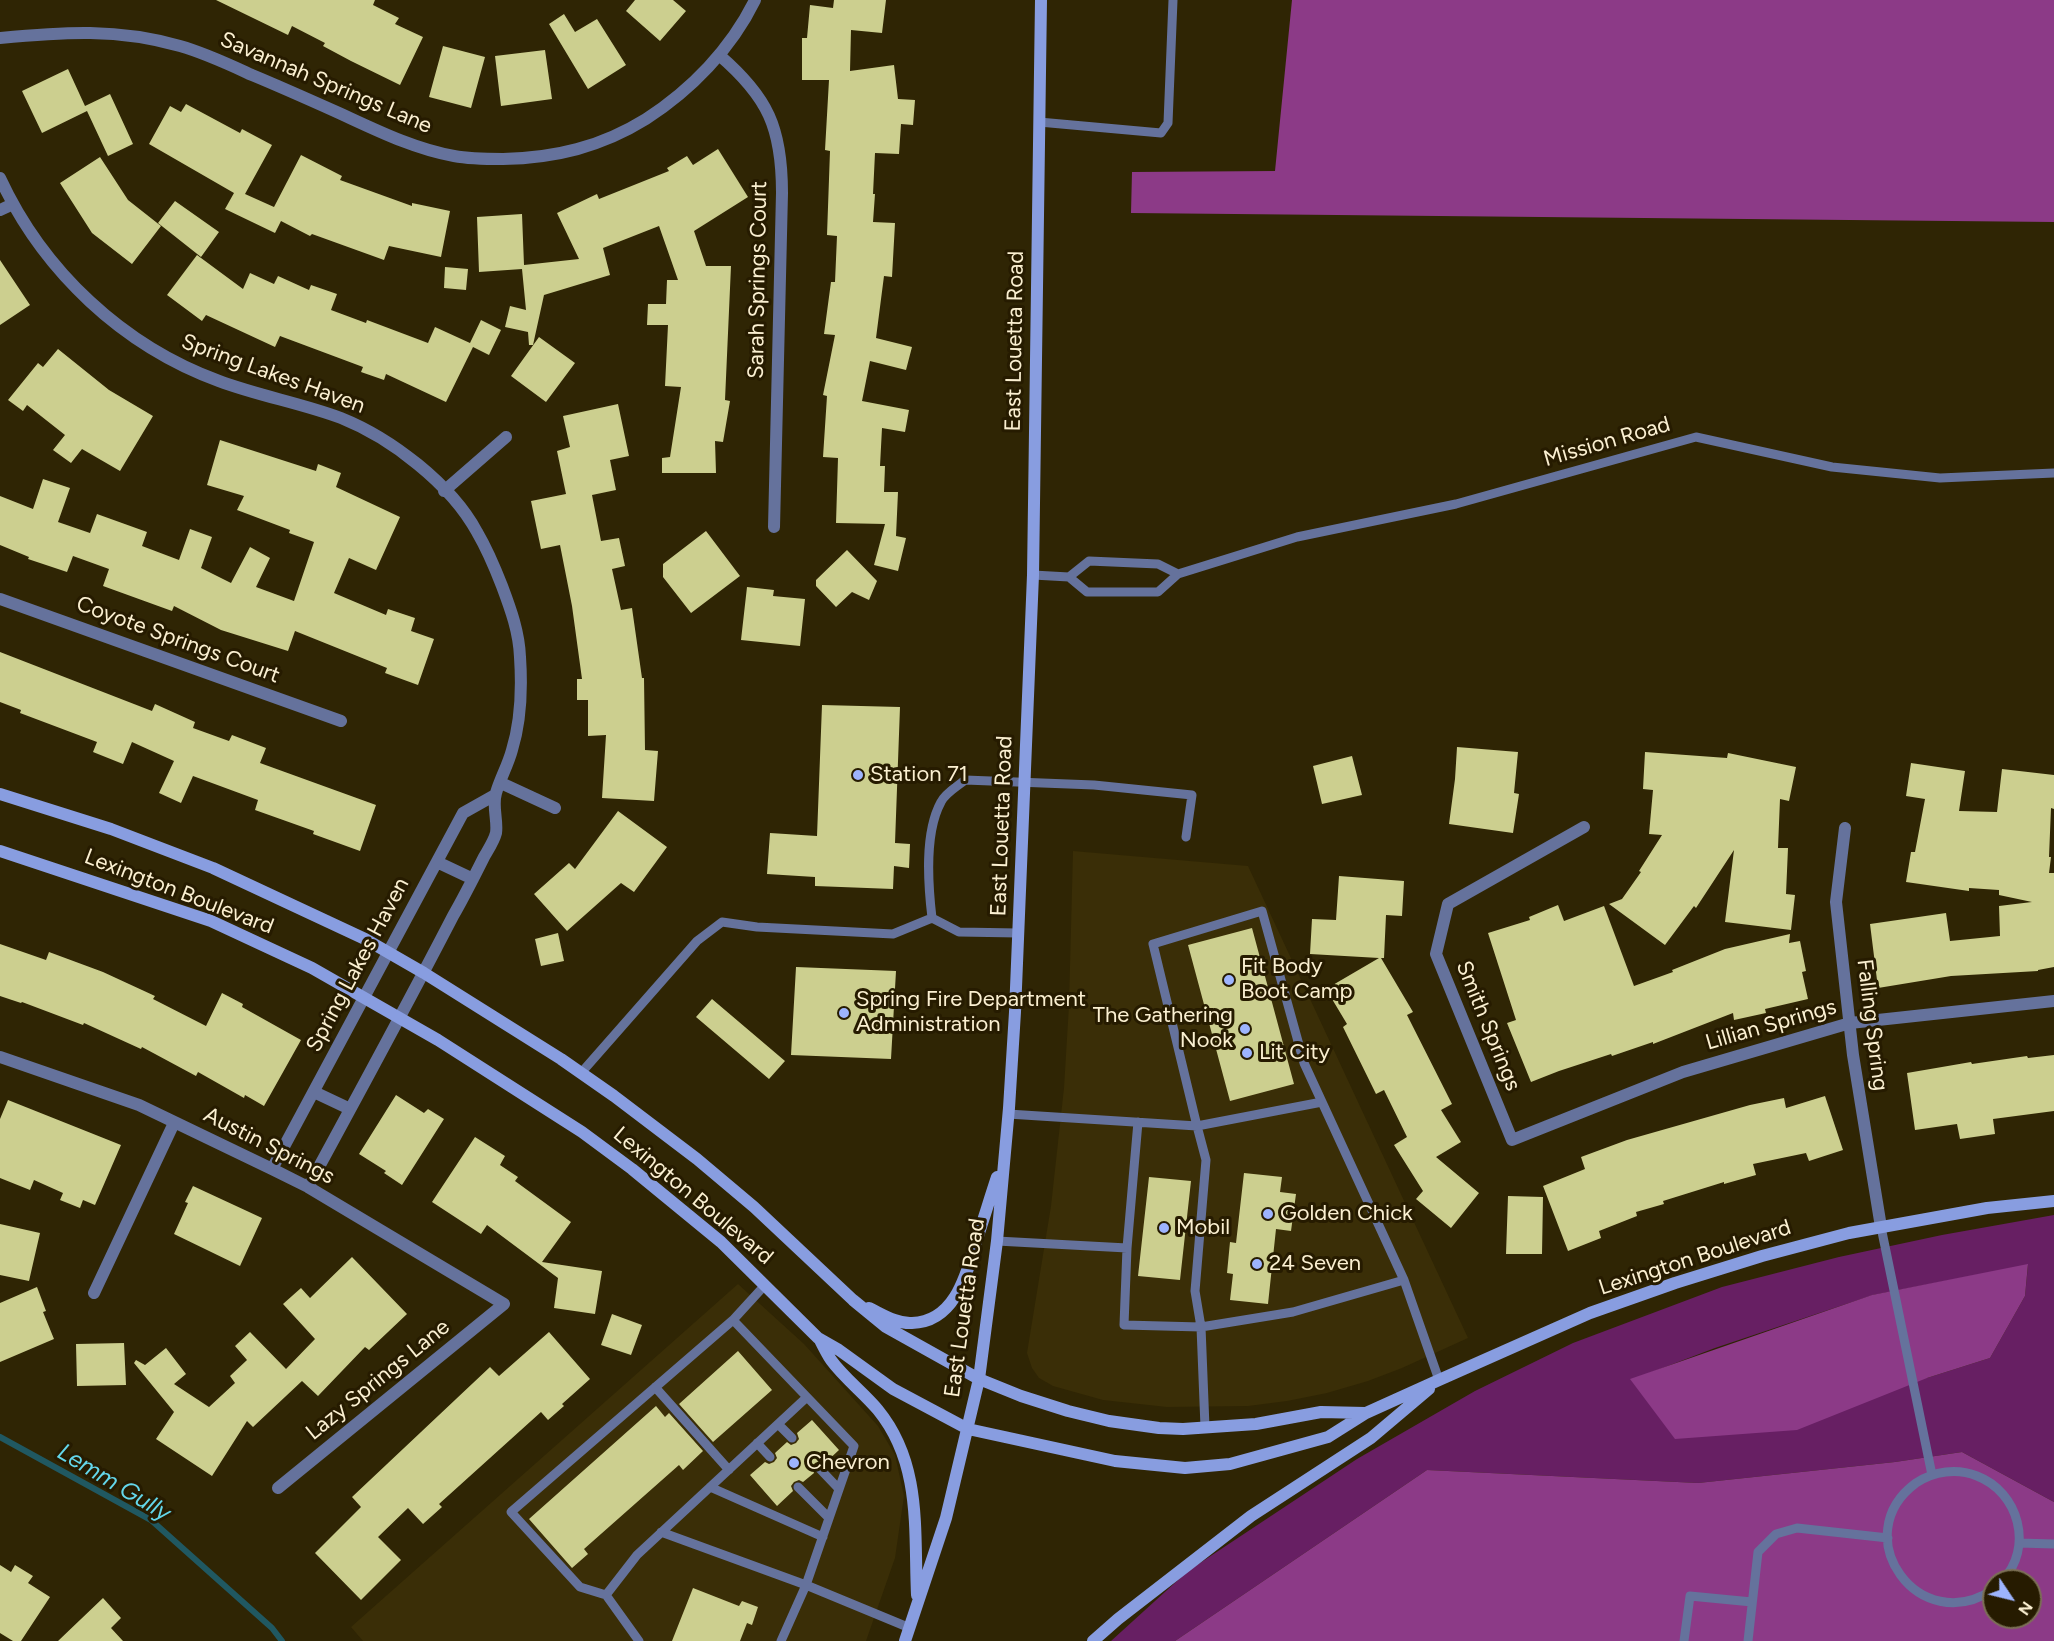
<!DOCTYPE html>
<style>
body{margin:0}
#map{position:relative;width:2054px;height:1641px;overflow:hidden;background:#2f2504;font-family:Figtree,sans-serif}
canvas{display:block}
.north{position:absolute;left:1982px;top:1569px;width:60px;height:60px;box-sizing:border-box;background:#261b00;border:2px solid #7b7054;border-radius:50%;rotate:125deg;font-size:16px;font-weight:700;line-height:24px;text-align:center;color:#fbf0d1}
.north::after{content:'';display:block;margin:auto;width:21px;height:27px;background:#9db4fd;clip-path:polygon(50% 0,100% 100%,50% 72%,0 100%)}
</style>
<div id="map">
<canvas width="2054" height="1641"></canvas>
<div class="north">N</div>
</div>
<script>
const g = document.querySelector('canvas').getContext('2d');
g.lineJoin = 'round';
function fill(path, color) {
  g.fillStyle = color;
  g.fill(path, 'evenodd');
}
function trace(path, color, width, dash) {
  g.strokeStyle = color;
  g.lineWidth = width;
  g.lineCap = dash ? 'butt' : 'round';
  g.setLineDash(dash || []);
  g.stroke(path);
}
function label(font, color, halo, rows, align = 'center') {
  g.font = font + ' Figtree,sans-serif';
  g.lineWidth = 6;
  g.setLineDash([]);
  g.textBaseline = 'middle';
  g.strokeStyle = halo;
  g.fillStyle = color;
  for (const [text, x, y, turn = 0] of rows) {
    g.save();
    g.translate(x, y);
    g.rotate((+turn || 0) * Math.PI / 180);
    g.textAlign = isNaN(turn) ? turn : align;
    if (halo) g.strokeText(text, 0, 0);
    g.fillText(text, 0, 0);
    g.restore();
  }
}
const built = new Path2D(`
 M1073,851L1248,866L1468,1338L1402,1368L1368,1381L1327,1393L1287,1401L1248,1406L1167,1407L1103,1400L1053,1386L1039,1378L1032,1368L1027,1353L1051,1206L1064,1088L1069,1005Z
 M738,1284L804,1344L878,1426L895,1455L904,1496L895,1558L866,1641H363L351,1627Z`);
const green = new Path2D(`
 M2054,1215V1502L1962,1452L1895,1462L1698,1483L1427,1470L1175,1641H1111L1188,1571L1357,1459L1475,1391L1573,1343L1722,1287L1839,1257L1942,1235ZM2028,1265L2025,1296L1990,1358L1927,1378L1631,1380L1715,1348L1873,1295Z`);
const forest = new Path2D(`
 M1292,0H2054V222L1131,213L1132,172L1275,171Z
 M2028,1264L2025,1296L1990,1358L1927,1378L1797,1430L1675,1439L1630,1379L1872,1295Z
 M1962,1452L2054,1502V1641H1175L1427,1470L1698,1483L1895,1462ZM1994,1581H2030V1617H1994Z`);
const stream = new Path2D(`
 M0,1437L151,1520L272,1628L282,1641`);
const building = new Path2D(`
 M216,0H375L373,5L399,18L395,24L423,37L400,85L351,61L323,46L325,43L292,26L288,35Z
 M635,0H673L686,11L660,41L626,11Z
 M834,0H886L882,33L851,30L850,71L894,65L898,99L915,100L913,125L901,124L899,154L875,153L873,194H875L873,222L895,223L892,277L884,276L876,338L912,347L906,370L870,361L862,401L909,410L905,432L882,428L880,466H885L884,492H898L896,536L906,538L898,571L874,565L885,524L836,523L838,458L823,457L827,396L823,395L835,335L824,334L831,282H835L837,236L827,235L830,151L825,150L829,80H802V38H807L810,5L833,8Z
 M564,14L575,32L597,19L626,65L588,89L549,24Z
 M443,46L485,57L471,108L429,97Z
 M545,50L552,99L501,106L495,56Z
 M68,69L85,106L110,94L133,144L108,156L87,111L42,133L22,91Z
 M186,104L240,133L242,129L272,145L245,194L274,207L301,155L342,176L340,180L412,206V203L450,211L441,257L389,246L384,260L312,234L310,236L281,221L275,233L225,209L234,193L149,144L170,106L181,112Z
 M718,149L748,197L694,231L706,266H731L725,400L730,401L723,442L715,441L716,473H662V458L670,457L681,387L665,386L668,325H647L648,304H666L667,280H678L659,226L603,248L610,275L544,295L533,345H529L528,332L505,327L510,306L526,310L522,269L479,272L477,217L522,214L524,265L579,259L557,213L597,194L599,199L669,171L667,168L687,156L693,165Z
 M100,157L128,200L161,226L132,264L92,233L60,183Z
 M175,201L219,232L201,257L158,223Z
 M197,255L243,289L250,273L274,284L278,276L309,290L311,285L337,294L331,310L366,323L367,320L428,343L435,327L470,343L481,320L501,330L489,355L473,347L446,402L386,374L384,380L361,372L363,367L280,336L275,347L206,315L202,321L167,295Z
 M0,260L30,305L0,325Z
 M445,267L468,269L466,290L444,288Z
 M539,337L575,363L546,402L511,376Z
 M58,349L109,390L153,416L120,471L82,449L71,463L53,450L65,435L27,405L23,411L8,400L38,363L43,367Z
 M618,404L629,456L610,460L616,490L592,495L601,541L619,538L625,566L612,569L621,610L632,608L642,678H644L645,750L658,751L654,801L602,798L606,735L588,736V700H577V679H582L572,606L560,545L541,549L531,501L566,494L557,451L570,447L563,416Z
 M220,440L316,471L318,464L341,473L336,487L400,517L376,570L349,558L334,593L386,615L388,609L415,618L411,631L434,639L418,685L385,673L387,668L295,631L288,651L221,630L174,606L172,611L103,586L109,569L73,556L67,572L28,559L29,557L0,545V496L33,509L43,479L70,488L58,522L90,533L97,514L147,532L142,546L179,560L190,529L212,537L201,568L231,583L250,547L270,558L256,587L294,601L314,542L289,533L290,530L237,510L244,496L207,485Z
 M706,531L740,576L691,613L663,577V564Z
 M847,550L877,581L869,600L852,592L836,607L816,586V580Z
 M747,587L774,590L773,596L805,599L800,646L741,640Z
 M0,652L152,711L155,704L195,722L193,728L229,741L232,735L266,748L260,763L376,805L360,851L313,834L314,831L255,810L258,800L193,776L181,803L159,793L174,761L132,742L123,764L93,752L97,742L20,713L21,710L0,702Z
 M822,705L900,707L895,843L910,844L909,868L894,866L893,889L815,886V877L767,874L770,833L817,836Z
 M1457,747L1518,752L1514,793L1519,794L1513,833L1449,824L1455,779Z
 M1645,752L1727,758L1728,753L1796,767L1789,801L1780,799L1778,848H1788L1786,894L1795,895L1791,930L1725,922L1734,850L1696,908L1694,906L1665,945L1609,904L1622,899L1641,872L1639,871L1662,835L1649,834L1653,790L1643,789Z
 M1352,756L1362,795L1322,804L1313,766Z
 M1911,763L1965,771L1959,811L1997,812L2002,769L2054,775V809L2051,808L2049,857H2051L2049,873H2054V967L2038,970V971L1951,976L1878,988L1870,924L1946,913L1950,941L2000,936L1999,906L2032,902L1999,895V890L1969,888V891L1906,882L1911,852H1915L1925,799L1906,796Z
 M618,811L667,847L634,892L621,883L567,931L534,894L569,863L575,869Z
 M1339,876L1404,881L1402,916L1386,915L1384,958H1381L1413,1012L1407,1015L1452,1104L1441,1110L1461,1142L1436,1157L1479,1193L1451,1228L1416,1199L1423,1191L1394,1145L1407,1137L1384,1090L1376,1094L1343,1027L1347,1024L1326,989L1379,958L1310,954L1312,919L1336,920Z
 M1558,905L1564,921L1604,906L1634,986L1673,972L1672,970L1725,949L1790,934L1789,943L1800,941L1806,971L1802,972L1808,999L1765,1009L1766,1013L1734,1020L1733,1013L1653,1044V1042L1612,1056L1611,1054L1559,1071L1531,1082L1507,1023L1516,1020L1488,933L1530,920L1529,917Z
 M1252,928L1294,1084L1230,1101L1188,945Z
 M558,933L564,961L541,966L535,939Z
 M0,944L46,960L49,952L103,972L155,996L153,999L206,1026L222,993L243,1004L242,1007L301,1040L264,1106L245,1095L244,1098L198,1072L196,1076L142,1047L141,1049L84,1023L83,1025L22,1002L21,1003L0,996Z
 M796,967L896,971L891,1059L791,1055Z
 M712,999L785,1061L769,1079L696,1017Z
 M2054,1055V1111L1993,1119L1995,1134L1960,1139L1957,1124L1915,1130L1907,1073L1971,1062L1972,1064L2027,1056L2028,1058Z
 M396,1095L424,1113L428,1109L444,1119L402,1185L384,1173L386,1171L359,1154Z
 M1825,1096L1843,1150L1809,1161L1806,1153L1753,1164L1756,1175L1724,1184V1182L1663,1201L1664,1204L1636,1212L1637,1216L1599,1231L1601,1238L1568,1251L1543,1186L1585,1169L1581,1157L1627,1140L1750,1105L1784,1098L1786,1108Z
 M8,1100L121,1145L95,1205L83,1200L80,1208L60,1200L63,1193L34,1180L30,1190L0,1178V1119Z
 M475,1137L505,1156L500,1165L518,1177L515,1181L571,1222L542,1262L602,1271L595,1314L554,1308L558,1278L487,1225L481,1234L432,1202Z
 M1244,1173L1282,1177L1280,1192L1296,1194L1291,1231L1276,1229L1268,1304L1230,1300L1233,1274L1227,1273L1230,1242L1236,1243Z
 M1149,1177L1191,1181L1180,1280L1138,1276Z
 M193,1186L262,1218L240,1266L174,1234L188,1203L185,1202Z
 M1508,1196L1543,1197L1542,1254H1506Z
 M0,1224L40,1233L29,1281L0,1275Z
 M352,1257L407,1314L369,1350L365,1347L318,1396L302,1381L253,1427L247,1421L212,1476L156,1439L174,1412L134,1363L136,1360L145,1365L166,1348L186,1374L174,1384L209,1407L235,1383L230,1376L247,1360L235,1346L250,1332L286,1369L315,1339L283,1304L301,1288L310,1298Z
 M37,1287L46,1311L43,1312L54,1339L0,1362V1303Z
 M612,1314L642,1325L631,1355L601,1345Z
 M549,1332L590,1379L562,1404L564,1406L548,1420L541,1412L439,1504L442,1507L423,1524L408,1508L378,1537L401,1560L361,1600L315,1553L361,1507L352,1497L490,1367L499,1376Z
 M124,1343L126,1385L77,1386L76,1344Z
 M738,1351L772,1390L713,1442L679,1404Z
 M656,1406L665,1417L669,1413L703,1451L683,1470L679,1465L584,1549L588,1554L572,1568L529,1519Z
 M812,1420L839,1450L824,1464L820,1461L815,1463L812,1467L814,1473L803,1482L799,1480L794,1482L791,1486L793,1491L777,1506L750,1475L765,1462L769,1464L774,1462L777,1458L775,1453L787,1442L791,1445L796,1443L799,1439L797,1433Z
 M0,1565L11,1572L15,1565L33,1576L28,1583L50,1597L21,1641H13L0,1633Z
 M693,1588L739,1606L742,1601L758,1607L752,1625L747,1623L740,1641H672Z
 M103,1598L121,1618L111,1628L123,1641H58Z`);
const lane = new Path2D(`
 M1039,122L1161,133L1168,123L1173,0
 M1033,575L1069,577L1087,592H1158L1178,574L1297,537L1456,504L1696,437L1832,467L1940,478L2054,473
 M1069,577L1089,561L1158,564L1178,574
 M1018,933L959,932L932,918C928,884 924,833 941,802C945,793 958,786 965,780L1094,785L1192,795L1186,837
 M581,1073L697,941L722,922L757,927L893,934L932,918
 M1322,1102L1197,1126L1153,944L1262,911L1304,1063L1404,1280L1439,1380
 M1008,1114L1197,1126L1206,1160L1195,1291L1201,1327L1205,1427
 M1138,1122L1127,1248L1124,1325L1201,1327L1293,1312L1404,1280
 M1881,1227L1932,1475
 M997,1241L1127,1248
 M765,1285L733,1320L854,1446L806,1585L910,1628
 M655,1387L729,1470
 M778,1424L792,1438
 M757,1443L770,1457
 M819,1468L839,1489
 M710,1487L823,1537
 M798,1487L829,1518
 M661,1532L806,1585L781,1641
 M2019,1543L2054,1544
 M1994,1589C1919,1640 1845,1535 1916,1483C1934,1471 1957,1468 1977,1476C2019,1492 2034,1548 2002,1581
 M606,1595L637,1555L807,1397
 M639,1641L606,1595L580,1587L511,1512L733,1320
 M1684,1641L1690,1596L1752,1602
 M1748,1641L1758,1552L1776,1534L1797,1528L1888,1538`);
const street = new Path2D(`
 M0,38C64,32 117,28 180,46C205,53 228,64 252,75C281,87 310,100 339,113C376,130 414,149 454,156C470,159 487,159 503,159C555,158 601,147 646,119C691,90 731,49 755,0
 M719,55C768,97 782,128 782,193L774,527
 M0,178C43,271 123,346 219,381C259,396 301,403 341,418C391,438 451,484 477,532C487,549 495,568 502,586C511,610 519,632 520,657C522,687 521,721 512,750C508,765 500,779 496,793C492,806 498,821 496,833C494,841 488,850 484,857C474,877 464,897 453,916C406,1007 357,1097 308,1187
 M0,210L13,204
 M444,491L506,437
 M0,599L341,721
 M501,783L555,808
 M1584,827L1448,904L1436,954L1512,1140L1683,1072L1850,1023L2054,1001
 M1845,828L1836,902L1853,1055L1881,1227
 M437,862L473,879
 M0,1057L139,1105L272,1169L308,1187L504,1304L278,1488
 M314,1092L350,1109
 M272,1169L463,813L495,795
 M94,1293L174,1123`);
const secondary = new Path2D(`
 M0,794L111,829L213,868L365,939L424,973L561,1059L614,1096L697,1159L754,1207L853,1300L886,1327L979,1379L1021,1396L1068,1411L1109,1421L1159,1428L1183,1429L1256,1424L1321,1412L1365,1413
 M0,851L211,921L312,968L438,1040L582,1132L632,1169L721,1242L818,1338L839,1350L893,1389L968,1429L1115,1461L1185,1468L1230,1464L1328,1437L1366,1413L1439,1380L1590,1313L1675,1283L1762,1256L1849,1233L1987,1208L2054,1201
 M869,1308C882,1314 897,1324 912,1323C956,1322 967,1272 977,1239C984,1218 990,1198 997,1177
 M820,1340C823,1346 827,1354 831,1360C844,1378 864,1393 878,1410C922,1464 914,1530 917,1595
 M905,1641L946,1518L979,1379L997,1241L1009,1108L1015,1012L1033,575L1041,0
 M1093,1641L1118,1619L1251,1516L1371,1438L1429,1389`);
const markers = [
 [858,775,6,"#9db4fd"],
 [1229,980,6,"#9db4fd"],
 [844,1013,6,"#9db4fd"],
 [1245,1029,6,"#9db4fd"],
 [1247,1053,6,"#9db4fd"],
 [1268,1214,6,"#9db4fd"],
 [1164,1228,6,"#9db4fd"],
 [1257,1264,6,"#9db4fd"],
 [794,1463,6,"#9db4fd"]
];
const streetNames = [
 ["Savannah Springs Lane",326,83,23],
 ["Sarah Springs Court",758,280,-89],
 ["East Louetta Road",1015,341,-89],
 ["Spring Lakes Haven",273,374,20],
 ["Mission Road",1607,442,-16],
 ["Coyote Springs Court",178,640,20],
 ["East Louetta Road",1002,826,-88],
 ["Lexington Boulevard",179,892,21],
 ["Spring Lakes Haven",358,965,-62],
 ["Lillian Springs",1771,1025,-16],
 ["Falling Spring",1872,1025,83],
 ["Smith Springs",1488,1026,68],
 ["Austin Springs",269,1146,27],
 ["Lexington Boulevard",693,1196,40],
 ["Lexington Boulevard",1695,1258,-18],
 ["East Louetta Road",965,1308,-82],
 ["Lazy Springs Lane",378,1380,-39]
];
const poiNames = [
 ["Station 71",870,775],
 ["Fit Body",1241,967],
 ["Boot Camp",1241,992],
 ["Spring Fire Department",856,1000],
 ["Administration",856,1025],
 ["The Gathering",1233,1016,"right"],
 ["Nook",1233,1041,"right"],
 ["Lit City",1259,1053],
 ["Golden Chick",1280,1214],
 ["Mobil",1176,1228],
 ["24 Seven",1269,1264],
 ["Chevron",806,1463]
];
const waterNames = [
 ["Lemm Gully",114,1483,31]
];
fill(built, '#3a2e07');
fill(green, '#671f63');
fill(forest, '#8c3a87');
trace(stream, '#205861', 6);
fill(building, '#cccf8f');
trace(lane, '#65729c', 9);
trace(street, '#65729c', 12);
trace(secondary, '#889de0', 12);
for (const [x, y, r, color] of markers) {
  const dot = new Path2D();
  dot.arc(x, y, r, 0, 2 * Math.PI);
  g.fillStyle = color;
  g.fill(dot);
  trace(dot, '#261b00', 2);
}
label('22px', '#fbf0d1', '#261b00', streetNames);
label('22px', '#fbf0d1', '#261b00', poiNames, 'left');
label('italic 24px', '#64d7ea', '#261b00', waterNames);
</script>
